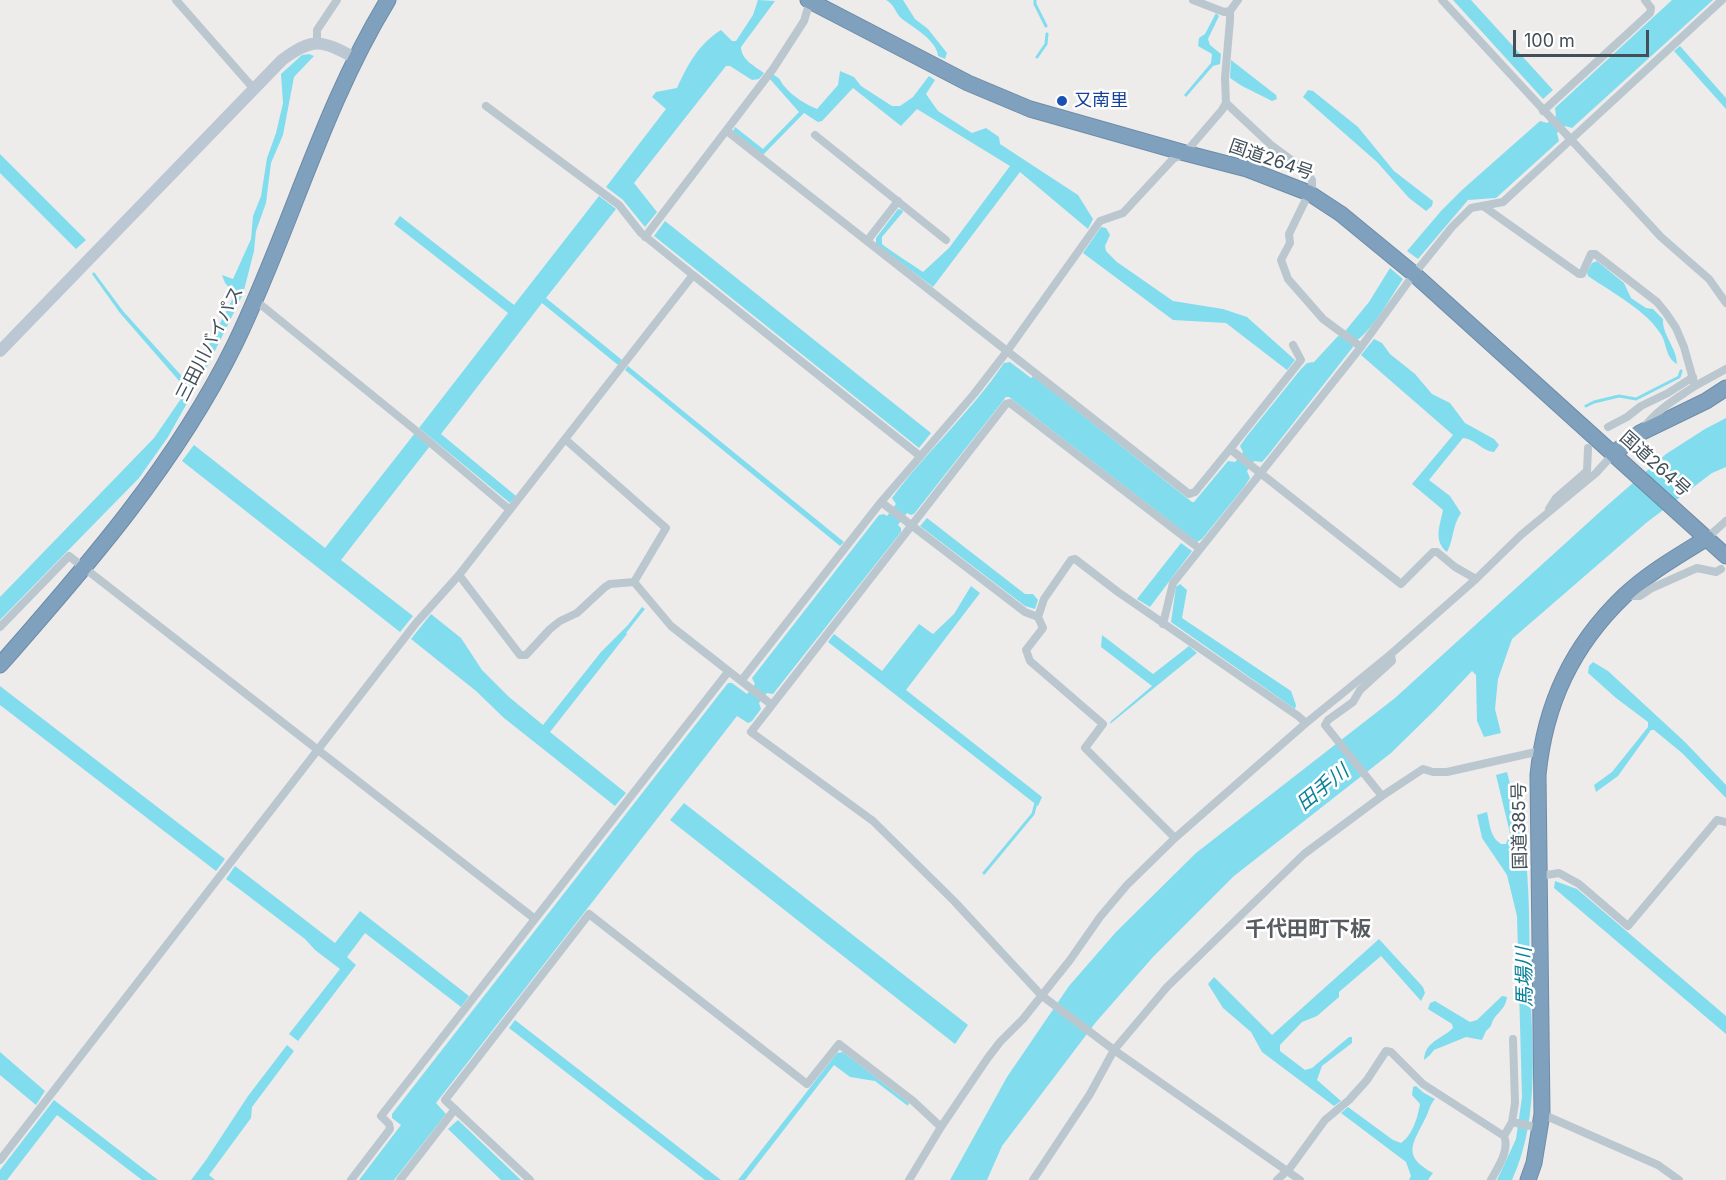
<!DOCTYPE html>
<meta charset="utf-8">
<style>
body{margin:0}
#map{position:relative;width:1726px;height:1180px;overflow:hidden;background:#eeebeb;font-family:Inter,sans-serif}
canvas{display:block}
.scale{position:absolute;left:1513px;top:30px;width:136px;height:27px;box-sizing:border-box;border:3px solid #435059;border-top:0;padding-left:8px;font-size:18px;line-height:21px;white-space:nowrap;color:#435059;-webkit-text-stroke:4px #fff;paint-order:stroke}
</style>
<div id="map">
<canvas width="1726" height="1180"></canvas>
<div class="scale">100 m</div>
</div>
<script>
const g = document.querySelector('canvas').getContext('2d');
g.lineJoin = 'round';
function fill(path, color) {
  g.fillStyle = color;
  g.fill(path, 'evenodd');
}
function trace(path, color, width, dash) {
  g.strokeStyle = color;
  g.lineWidth = width;
  g.lineCap = dash ? 'butt' : 'round';
  g.setLineDash(dash || []);
  g.stroke(path);
}
function label(font, color, halo, rows, align = 'center') {
  g.font = font + ' Inter,"Noto Sans JP",sans-serif';
  g.lineWidth = 5;
  g.setLineDash([]);
  g.textBaseline = 'middle';
  g.strokeStyle = halo;
  g.fillStyle = color;
  for (const [text, x, y, turn = 0] of rows) {
    g.save();
    g.translate(x, y);
    g.rotate((+turn || 0) * Math.PI / 180);
    g.textAlign = isNaN(turn) ? turn : align;
    if (halo) g.strokeText(text, 0, 0);
    g.fillText(text, 0, 0);
    g.restore();
  }
}
const water = new Path2D(`
 M758,0L775,1L741,47C741,59 754,66 764,73L759,79L752,80L730,66H726L634,183L657,212L645,227L623,200L606,187L666,109L652,97L656,92L677,88C688,64 698,45 721,30L732,41H736L753,15Z
 M886,0H903L915,19L928,29L947,53L945,59L938,56C937,40 912,27 901,18C895,12 894,4 886,0Z
 M1453,0H1471L1553,90L1543,99Z
 M1672,0H1713L1572,128L1565,126L1557,133L1559,141L1496,198L1468,200L1418,259L1407,251L1441,211L1462,190L1540,121L1547,123L1556,116L1555,108Z
 M1216,13L1219,16L1208,39L1210,45L1221,54L1220,64L1213,66L1186,97L1184,95L1211,63L1212,54L1198,46L1199,38L1205,34Z
 M1680,46L1726,98V109L1674,51Z
 M309,54L314,56L294,77L283,135L271,163L266,203L256,231L254,251L243,294L205,371L168,437L139,478L0,620V597L154,438L187,390L120,313L92,274L94,272L123,311L189,384L235,294L225,283L222,275L233,279L251,239L253,216L261,196L267,158L276,133L283,103L281,74L302,55Z
 M1231,60L1276,95L1277,99L1272,101L1242,86L1230,78Z
 M840,71L854,77L861,86L892,106H900L913,97L929,76L935,80L926,94L938,111L972,133L986,128L999,137L1000,144L1078,195L1093,219L1088,229L1020,172L933,287L876,244V238L898,209L902,210L903,212L882,237V244C896,255 909,262 923,272L949,248L1010,166L917,109L901,126L853,88L822,121L818,122L804,113L763,155L733,131L735,127L763,149L799,112L769,78L772,74C782,79 779,80 785,87C792,96 807,105 817,109L838,85Z
 M1308,90L1313,91L1358,127L1394,171L1433,201L1432,206L1426,211L1409,198L1377,162L1303,97Z
 M0,154L86,240L76,249L0,173Z
 M599,196L616,209L546,298L622,360L618,365L542,303L441,434L516,496L510,503L419,428L508,313L394,224L400,216L514,305Z
 M665,221L931,433L919,448L654,236Z
 M1101,227L1106,228L1110,235L1105,246L1106,251L1117,262L1173,301L1223,309L1247,317L1295,360L1287,370L1226,323L1173,320L1083,253Z
 M1597,261L1624,283L1631,298L1646,308L1653,309L1663,319C1662,335 1677,348 1677,364C1666,358 1667,346 1662,336C1648,311 1611,292 1588,276L1587,272L1592,263Z
 M1390,268L1403,279C1390,298 1372,332 1352,344L1353,347L1269,454L1262,462L1254,461L1247,471L1250,478L1244,487L1202,539L1197,542L1009,397H1006L914,514L911,515L907,513L898,525L901,528V532L773,694L767,693L759,703L761,709L752,721L748,723L737,716L436,1103L446,1114L394,1180H359L401,1125L392,1118V1114L728,683H732L747,694L755,684L752,678L879,515L884,514L887,516L896,504L892,498C927,451 971,412 1004,363L1010,362L1031,378L1033,376L1192,502H1194L1228,461L1235,462L1243,452L1240,446L1247,436L1301,369L1307,363L1314,362L1338,336L1344,337L1346,330L1369,302Z
 M1374,339L1382,343L1390,354L1415,374L1432,394L1450,403L1465,423L1494,439L1499,445L1494,452C1482,451 1475,439 1463,438L1429,480L1450,496L1461,513C1452,526 1454,539 1447,552C1433,541 1440,525 1443,510L1412,484L1453,435L1361,355Z
 M628,366L844,542L840,546L625,370Z
 M1726,418V467L1712,473L1646,523L1512,639L1498,679L1495,709L1501,733L1484,737L1477,721L1476,675L1472,671L1436,709L1391,753L1234,876L1153,957L1096,1022L1002,1146L987,1180H950L1007,1077L1069,986L1116,932L1196,853L1395,698L1602,510L1666,454L1705,429Z
 M415,433L430,446L341,560L413,616L400,632L182,461L194,445L325,548Z
 M927,518L1025,594H1033L1038,600L1035,609L1025,606L920,526Z
 M1181,543L1192,551L1150,607L1137,599Z
 M1180,584L1187,590L1182,618L1291,691L1296,705L1295,709L1171,622L1176,587Z
 M971,586L980,593L906,690L1042,797L1038,806L828,642L834,634L882,671L919,624L933,634L954,614Z
 M642,607L645,609L626,633L627,634L550,732L626,793L615,806L504,718L476,691L411,639L431,614L461,638L482,670L509,697L543,725L601,652L628,625Z
 M1102,635L1153,674L1189,646L1197,653L1110,724L1111,721L1152,686L1101,647Z
 M1593,662L1608,671L1685,742L1726,785V798L1682,753L1654,730H1651L1618,776L1596,792L1594,785L1612,772L1648,727V722L1616,698L1588,673L1589,666Z
 M0,686L225,859L216,871L0,705Z
 M1507,772C1513,796 1521,820 1524,843C1530,886 1529,929 1530,972C1531,1041 1542,1115 1512,1180H1497L1516,1139L1522,1097L1517,916L1507,875L1482,838L1477,815L1487,812C1490,825 1490,837 1501,844H1506L1510,833L1496,775Z
 M684,803L968,1025L955,1044L670,820Z
 M235,866L335,943L360,911L469,996L461,1007L365,933L347,957L356,965L298,1041L289,1034L340,969L315,950L305,939L226,879Z
 M1555,881L1577,889L1726,1016V1034L1554,888Z
 M1379,939L1423,987L1425,993L1421,1001L1381,956L1339,992V997L1317,1016L1302,1022L1280,1045V1051L1305,1070L1312,1068L1349,1037H1352V1043L1322,1066L1317,1080L1341,1101L1334,1106L1262,1052L1251,1032L1223,1008L1208,984L1214,977L1272,1035Z
 M1502,996L1507,997C1505,1012 1494,1013 1491,1026L1486,1031L1482,1040L1466,1037L1434,1050L1430,1055L1424,1060C1425,1041 1442,1039 1453,1028L1452,1024L1428,1009L1430,1003L1435,1001L1470,1022L1477,1020Z
 M515,1020L721,1180H705L509,1028Z
 M287,1045L294,1051L252,1107L251,1118L209,1175L215,1180H191L206,1160L248,1096Z
 M0,1052L45,1091L36,1105L0,1075Z
 M843,1052L909,1103L908,1106L875,1081L850,1077L834,1065L745,1180H738L837,1053Z
 M1416,1086L1424,1093L1435,1099C1429,1106 1429,1112 1425,1119C1412,1145 1402,1156 1433,1173L1428,1180H1409L1411,1176L1406,1162L1341,1113L1348,1107L1393,1140L1401,1143C1412,1136 1418,1117 1420,1104L1412,1095L1413,1087Z
 M54,1100L158,1180H142L57,1115L7,1180H0V1170Z
 M458,1120L521,1180H501L448,1129Z`);
const stream = new Path2D(`
 M1035,0V4L1046,26
 M1037,57L1046,44L1047,34
 M1586,406L1594,402L1619,396L1636,399L1679,377L1681,371
 M984,873L1033,814L1036,803`);
const street = new Path2D(`
 M176,0L254,89
 M1193,0L1224,12L1230,11
 M1442,0L1661,237L1709,279L1726,303
 M317,42V30L337,0
 M1226,103L1271,145L1305,170L1312,180V186L1309,193L1289,234L1290,243L1281,260L1288,279L1323,319L1361,347
 M1543,111L1650,13L1651,8L1645,0
 M727,131L1189,494L1195,492L1230,449L1401,584L1433,552H1437L1455,567L1476,579
 M815,135L946,240
 M1483,206L1579,274H1582L1591,254H1595L1657,302L1666,313L1676,328L1684,347L1695,386L1726,369
 M645,237L773,69L804,21L810,1
 M867,241L898,201
 M693,275L920,456
 M255,300L414,429L510,510
 M1608,427L1627,417L1641,406L1668,393L1693,377
 M1643,429C1656,410 1676,399 1695,386
 M566,440L666,528L634,582
 M1230,449L1301,360L1293,345
 M881,502L1025,612L1038,617L1043,628L1026,650L1030,661L1103,724L1085,748L1175,838
 M1549,509L1556,498L1587,471L1588,448
 M1707,538L1726,521
 M1200,549L1010,403L1006,404L751,732L873,821L954,901L1041,995L1114,1050L1300,1180
 M459,575L520,655H526L550,629L560,621L577,613L605,587L610,584L634,582L671,626L772,705
 M1625,596H1640L1652,588L1697,568L1716,572L1721,569
 M1038,617L1044,599L1071,560L1075,559L1118,592L1298,716L1306,723
 M1163,624L1173,583L1361,347L1414,274L1452,227L1471,208L1503,202L1722,0
 M0,627L69,556L535,919
 M741,681L881,502L974,394L1008,350L1100,221L1123,213L1173,159L1185,153L1222,110L1226,103L1225,78L1230,20V11L1238,0
 M1382,796L1325,725L1328,720L1353,702L1360,690L1392,661L1391,654
 M1540,876L1559,873L1579,884L1628,926L1717,820L1726,822
 M1542,1114L1658,1165L1679,1180
 M1512,1122L1540,1128
 M1504,1136L1512,1122L1515,1103L1513,1039
 M0,1160L416,623L459,575L693,275L641,233L619,205L486,106
 M351,1180L390,1129L389,1124L381,1116L728,672
 M400,1180L455,1109
 M530,1180L445,1100L589,914L807,1084L839,1044L913,1101L941,1127
 M909,1180L941,1127L987,1059L1000,1042L1023,1019L1070,960L1100,917L1127,885L1175,838L1306,723L1391,654L1476,579L1521,535L1596,473L1614,453
 M1033,1180L1090,1094L1114,1050L1167,987L1304,854L1382,796L1423,769L1433,772H1447L1540,751
 M1277,1180L1290,1168L1325,1120L1349,1100L1367,1080L1386,1051L1391,1052L1423,1084L1504,1136C1510,1150 1498,1167 1491,1180`);
const secondary = new Path2D(`
 M0,351L282,60C313,37 322,40 355,58`);
const highway = new Path2D(`
 M808,0L968,83L1030,109L1185,153L1247,169L1309,193L1341,214L1414,274L1726,556
 M1614,453L1640,433L1706,401L1726,388
 M0,665C88,565 176,464 235,344C290,231 322,108 388,0
 M1528,1180L1534,1163L1542,1114L1538,775C1545,704 1572,646 1624,596C1648,573 1678,556 1707,538`);
const markers = [
 [1062,101,6,"#1a4fb4"]
];
const transitNames = [
 ["又南里",1074,101]
];
const streetNames = [
 ["国道264号",1271,160,19],
 ["三田川バイパス",210,344,-63],
 ["国道264号",1655,464,42],
 ["国道385号",1520,826,-91]
];
const waterNames = [
 ["田手川",1323,788,-39],
 ["馬場川",1525,977,-91]
];
const quarterNames = [
 ["千代田町下板",1308,930]
];
fill(water, '#81ddee');
trace(stream, '#81ddee', 3);
trace(highway, '#6c8ca8', 17);
trace(street, '#bbc7cf', 8);
trace(secondary, '#bbc8d4', 12);
trace(highway, '#80a1bd', 15);
for (const [x, y, r, color] of markers) {
  const dot = new Path2D();
  dot.arc(x, y, r, 0, 2 * Math.PI);
  g.fillStyle = color;
  g.fill(dot);
  trace(dot, '#fff', 2);
}
label('18px', '#164399', '#fff', transitNames, 'left');
label('18px', '#435059', '#fff', streetNames);
label('italic 20px', '#098299', '#fff', waterNames);
label('bold 21px', '#585c60', '#fff', quarterNames);
</script>
